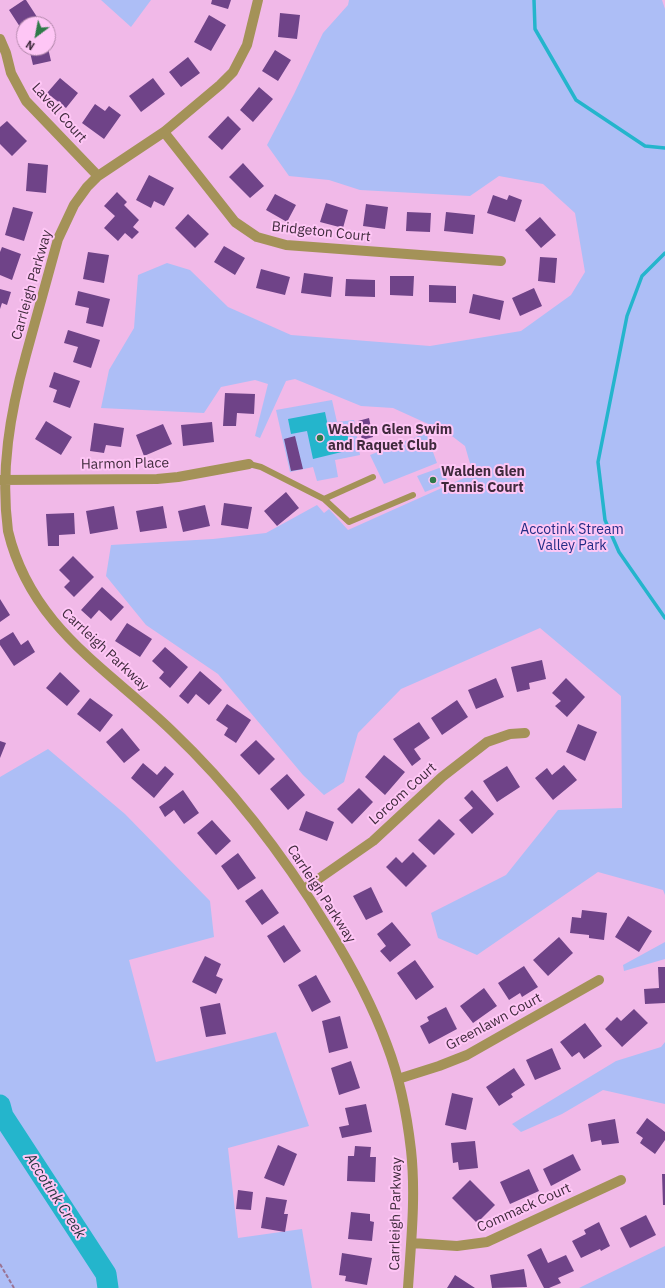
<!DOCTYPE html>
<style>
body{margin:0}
#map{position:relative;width:665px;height:1288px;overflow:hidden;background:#f1b9e8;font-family:"IBM Plex Sans",sans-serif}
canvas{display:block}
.north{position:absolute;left:16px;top:16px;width:40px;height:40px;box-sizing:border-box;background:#fec6f5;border:1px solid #b288ab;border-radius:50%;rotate:212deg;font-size:11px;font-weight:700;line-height:16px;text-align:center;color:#3f2a3c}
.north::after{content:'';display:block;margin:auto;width:14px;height:18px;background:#2f7a49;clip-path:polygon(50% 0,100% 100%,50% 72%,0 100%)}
</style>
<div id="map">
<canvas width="665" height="1288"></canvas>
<div class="north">N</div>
</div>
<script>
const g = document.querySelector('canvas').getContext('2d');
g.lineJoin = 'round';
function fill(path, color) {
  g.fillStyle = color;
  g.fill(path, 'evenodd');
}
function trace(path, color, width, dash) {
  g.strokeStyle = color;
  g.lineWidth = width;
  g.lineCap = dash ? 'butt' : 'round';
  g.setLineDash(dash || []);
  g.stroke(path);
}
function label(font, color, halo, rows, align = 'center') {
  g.font = font + ' "IBM Plex Sans",sans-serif';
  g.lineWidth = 4;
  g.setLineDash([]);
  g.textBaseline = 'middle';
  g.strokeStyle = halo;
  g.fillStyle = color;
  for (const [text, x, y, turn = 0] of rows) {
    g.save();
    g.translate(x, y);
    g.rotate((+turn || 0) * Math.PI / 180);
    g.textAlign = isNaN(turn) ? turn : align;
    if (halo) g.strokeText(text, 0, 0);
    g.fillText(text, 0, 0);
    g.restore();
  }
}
const green = new Path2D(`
 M101,0H151L131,27Z
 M349,0H662L665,9V895L663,890L598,872L477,955L438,938L431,913L506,875L558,810L622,808L621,696L540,628L401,689L358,733L344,782L324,795L303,775L218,674L146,625L106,576L111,545L213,539L266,533L317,505L324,513L329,509L348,530L473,474L465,446L448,433L393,408L361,406L295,379L286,381L260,438L255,436L268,384L255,380L221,387L204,413L101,408L109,370L134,328L138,275L167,263L190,270L228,307L291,335L430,346L521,331L571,295L585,272L575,213L543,184L499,176L470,196L360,190L329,180L289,176L267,145L294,94L323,33L348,5Z
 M332,400L337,422L354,420L360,455L335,460L338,477L317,481L313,467L290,472L276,410Z
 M426,433L437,463L384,484L370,455Z
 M442,467L448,483L425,492L417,476Z
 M48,749L125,814L210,901L214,937L129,960L156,1062L276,1032L309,1126L228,1148L238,1238L302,1229L312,1288H0V777Z
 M665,942V959L624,971L623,965Z
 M665,1042V1104L603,1090L562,1114L521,1132L512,1124L616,1061L661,1047Z
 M665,1246V1288H579Z`);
const water = new Path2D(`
 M325,412L330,436L347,432L350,450L313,459L307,431L291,434L288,419Z`);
const stream = new Path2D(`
 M534,0L535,29L576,100L645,146L665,148
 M665,253L642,276L627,316L598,462L605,520L619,552L665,618`);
const river = new Path2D(`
 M0,1105L3,1116L106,1274L108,1288`);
const building = new Path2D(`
 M24,0H26L39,20L31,24H24V29L22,30L9,10Z
 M212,0H231L228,9L211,4Z
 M280,13L300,15L297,39L278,37Z
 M209,15L226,25L211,51L194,42Z
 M29,48H48L51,61L33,65Z
 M275,50L291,60L278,81L262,71Z
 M188,57L200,73L181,87L169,72Z
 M60,78L78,93L66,108L47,93Z
 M153,78L165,94L141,112L129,96Z
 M259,87L273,99L253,122L240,110Z
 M95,104L105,111L109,106L121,115L104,139L82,123Z
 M228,116L241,129L222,150L208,137Z
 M7,121L27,141L12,156L0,144V127Z
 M28,163L48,165L46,193L26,191Z
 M243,163L264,186L250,198L229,177Z
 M149,175L174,188L164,206L154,201L151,208L136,200Z
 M117,192L127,202L124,205L139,220L133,227L139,232L132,239L125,233L118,241L104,228L115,216L104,206Z
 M275,194L296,205L287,222L266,210Z
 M493,195L507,200L509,195L522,200L515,222L487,213Z
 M326,203L348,210L343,228L320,222Z
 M366,204L388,207L385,229L363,226Z
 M13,207L33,212L24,241L5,235Z
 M407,212L431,213L430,232L406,231Z
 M446,212L475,215L473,234L444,231Z
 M188,214L209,234L195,248L175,228Z
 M540,217L556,235L541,248L525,230Z
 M224,246L245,258L235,275L214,262Z
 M2,247L21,254L12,280L0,275V252Z
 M88,252L109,255L104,283L83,279Z
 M540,257L557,258L555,283L538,281Z
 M261,269L290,277L285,295L256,288Z
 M304,273L333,277L331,297L301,293Z
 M390,276H414L413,296L390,295Z
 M346,279L375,280V297L345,296Z
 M429,285L456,286V303L429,302Z
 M534,288L542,306L520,316L512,298Z
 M0,289L11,292L7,305L2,303L0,309Z
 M78,291L110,299L103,327L86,323L89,308L75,305Z
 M473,294L504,301L500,320L469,313Z
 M68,330L100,340L91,368L73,362L78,347L64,343Z
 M54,372L80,381L70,408L53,402L57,390L49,387Z
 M225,393L255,394L254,414L237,413L236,426H223Z
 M369,418L373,437L362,440L358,421Z
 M46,421L72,437L61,455L35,439Z
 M212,422L214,442L183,446L181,425Z
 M94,423L124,428L121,447L106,445L104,453L90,451Z
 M163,424L172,444L144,456L136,435Z
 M295,436L303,469L291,471L284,439Z
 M286,492L299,508L277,526L264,511Z
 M224,503L252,507L248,529L221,525Z
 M205,505L210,526L183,532L178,511Z
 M114,506L118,529L90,534L86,511Z
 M163,506L167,528L140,532L136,511Z
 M74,513L75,534L59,535V546H48L46,514Z
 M73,556L94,577L74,597L64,587L70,581L59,570Z
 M102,587L124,607L111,621L99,610L91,619L81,610Z
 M0,599L10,615L0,622Z
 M127,623L152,639L140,657L115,641Z
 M13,632L21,645L28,640L35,652L14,666L0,645V640Z
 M165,647L188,667L170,688L159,678L164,672L152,661Z
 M542,660L546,679L529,683L530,689L517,692L511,667Z
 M200,671L222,690L209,705L196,694L188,704L179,696Z
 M60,672L80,691L67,706L46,688Z
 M496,678L504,697L476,709L468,690Z
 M566,678L585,697L567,717L555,706L561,701L552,693Z
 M90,698L113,715L100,732L77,714Z
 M457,700L468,717L442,735L431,718Z
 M227,704L251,720L236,743L224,735L228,728L216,720Z
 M419,722L430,738L414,749L421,759L412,766L393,739Z
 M578,724L597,732L585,761L566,752Z
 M122,728L140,750L124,763L106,742Z
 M256,740L275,759L259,775L240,755Z
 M0,741L6,743L0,758Z
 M384,755L405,772L385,795L365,777Z
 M143,763L157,775L165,766L174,774L154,798L131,778Z
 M564,765L577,780L553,800L535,778L547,768L552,775Z
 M507,766L520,787L497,802L483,781Z
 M287,774L305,795L288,810L270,789Z
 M359,788L373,802L352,824L337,809Z
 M183,790L199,813L184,824L174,810L165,817L159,807Z
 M472,790L494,814L472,834L459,820L473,808L464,798Z
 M306,811L334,822L327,841L299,830Z
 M439,819L455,834L434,855L418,840Z
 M212,820L231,841L216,855L197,833Z
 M413,852L427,866L406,887L386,867L396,857L402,863Z
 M238,853L256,878L238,890L221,866Z
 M371,887L383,912L366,920L353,896Z
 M262,889L279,913L262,925L245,901Z
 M582,910L607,913L604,940L589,938V935L570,933L572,917L581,918Z
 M628,916L652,931L639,952L615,937Z
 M392,922L411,945L390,962L380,951L386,946L377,934Z
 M284,925L301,951L284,963L267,936Z
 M559,937L573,953L548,976L533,960Z
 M205,956L221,964L216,976L223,979L216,994L192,982Z
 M415,960L434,987L416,1000L397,973Z
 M524,966L538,987L522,997L520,993L509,1000L498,983Z
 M658,967H665V1003L645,1004L644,989L659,988Z
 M316,975L331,1002L312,1012L298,985Z
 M484,988L497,1006L473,1023L460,1006Z
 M220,1003L226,1034L206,1037L200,1007Z
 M446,1007L457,1029L429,1044L420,1026L429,1021L427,1017Z
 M634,1009L648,1023L622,1047L605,1029L617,1017L621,1021Z
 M340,1016L348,1048L329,1053L322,1021Z
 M585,1023L602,1046L584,1059L579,1052L572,1057L560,1042Z
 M552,1048L561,1069L535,1080L526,1060Z
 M351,1061L360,1088L339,1095L331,1068Z
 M514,1068L525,1085L511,1094L513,1097L499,1106L486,1087Z
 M452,1093L473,1098L466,1130L445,1125Z
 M366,1104L372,1132L342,1138L339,1127L349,1125L345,1108Z
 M647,1118L665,1132V1140L655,1154L640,1143L643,1138L636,1133Z
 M615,1119L619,1143L602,1145L601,1140L591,1142L588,1124Z
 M475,1141L478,1168L459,1170L458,1162L453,1163L451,1143Z
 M278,1145L297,1154L284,1186L264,1178Z
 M355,1146L371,1147L370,1157H376L375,1182L347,1181L348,1156H354Z
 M573,1154L581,1170L551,1186L543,1169Z
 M529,1169L539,1191L510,1204L500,1182Z
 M662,1174H665V1205H663Z
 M470,1180L495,1205L477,1223L452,1198Z
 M238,1190L253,1192L251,1210L236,1209Z
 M266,1197L287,1200L284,1214H288L285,1232L261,1228Z
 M351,1212L370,1214V1221L374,1222L372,1241L348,1239Z
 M646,1215L656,1235L630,1248L620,1228Z
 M599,1222L610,1246L601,1251L600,1249L581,1258L572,1241L586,1234L584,1230Z
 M541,1248L548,1263L566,1255L574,1271L558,1278L561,1283L549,1288H544L527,1255Z
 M342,1253L372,1258L367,1285L345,1281L346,1276L339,1275Z
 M524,1269L527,1287L492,1288L490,1275Z
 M455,1275L475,1288H447Z`);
const path = new Path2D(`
 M0,1264L14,1288`);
const lane = new Path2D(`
 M249,464L261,467L324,499L349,522L413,495
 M324,499L373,477`);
const street = new Path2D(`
 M258,0L247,45L233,72L220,85L164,132L98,176L87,187L74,205L58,239C47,278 37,316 26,355C10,413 0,471 8,531C31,627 106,667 172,731C233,789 284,856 328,928C351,965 372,1004 387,1045C400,1079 407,1115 411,1150C416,1196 411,1242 408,1288
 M0,39L6,53L11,73L26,101L98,176
 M164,132L235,222L257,237L286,245L501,261
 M0,480L157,479L178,477L249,464
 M304,889L373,841L442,777L487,742L510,734L525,733
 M398,1079L439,1066L467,1055L599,980
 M412,1243L457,1246L487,1242L621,1180`);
const markers = [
 [320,438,4,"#2f7a49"],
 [433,480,4,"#2f7a49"]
];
const streetNames = [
 ["Lavell Court",59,113,48],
 ["Bridgeton Court",321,232,6],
 ["Carrleigh Parkway",32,285,-74],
 ["Harmon Place",125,464,-1],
 ["Carrleigh Parkway",105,650,43],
 ["Lorcom Court",403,794,-42],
 ["Carrleigh Parkway",321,894,57],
 ["Greenlawn Court",494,1022,-28],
 ["Commack Court",524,1208,-24],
 ["Carrleigh Parkway",396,1214,-89]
];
const poiNames = [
 ["Walden Glen Swim",328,430],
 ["and Raquet Club",328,446],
 ["Walden Glen",441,472],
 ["Tennis Court",441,488]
];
const parkNames = [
 ["Accotink Stream",572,530],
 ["Valley Park",572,546]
];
const waterNames = [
 ["Accotink Creek",55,1196,57]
];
fill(green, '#adbef6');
fill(water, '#24b5cc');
trace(stream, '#24b5cc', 3.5);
trace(river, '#24b5cc', 21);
fill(building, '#6f4388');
trace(path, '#9a7393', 2, [4, 2]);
trace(lane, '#a49258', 6);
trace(street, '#a49258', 10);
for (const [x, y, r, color] of markers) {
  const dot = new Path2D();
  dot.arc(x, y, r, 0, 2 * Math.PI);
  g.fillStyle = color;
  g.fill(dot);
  trace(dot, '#fec6f5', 1.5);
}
label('14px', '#3f2a3c', '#fec6f5', streetNames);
label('bold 14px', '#3f2a3c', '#fec6f5', poiNames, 'left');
label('14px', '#232c85', '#fec6f5', parkNames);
label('italic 15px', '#1f353a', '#fec6f5', waterNames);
</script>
